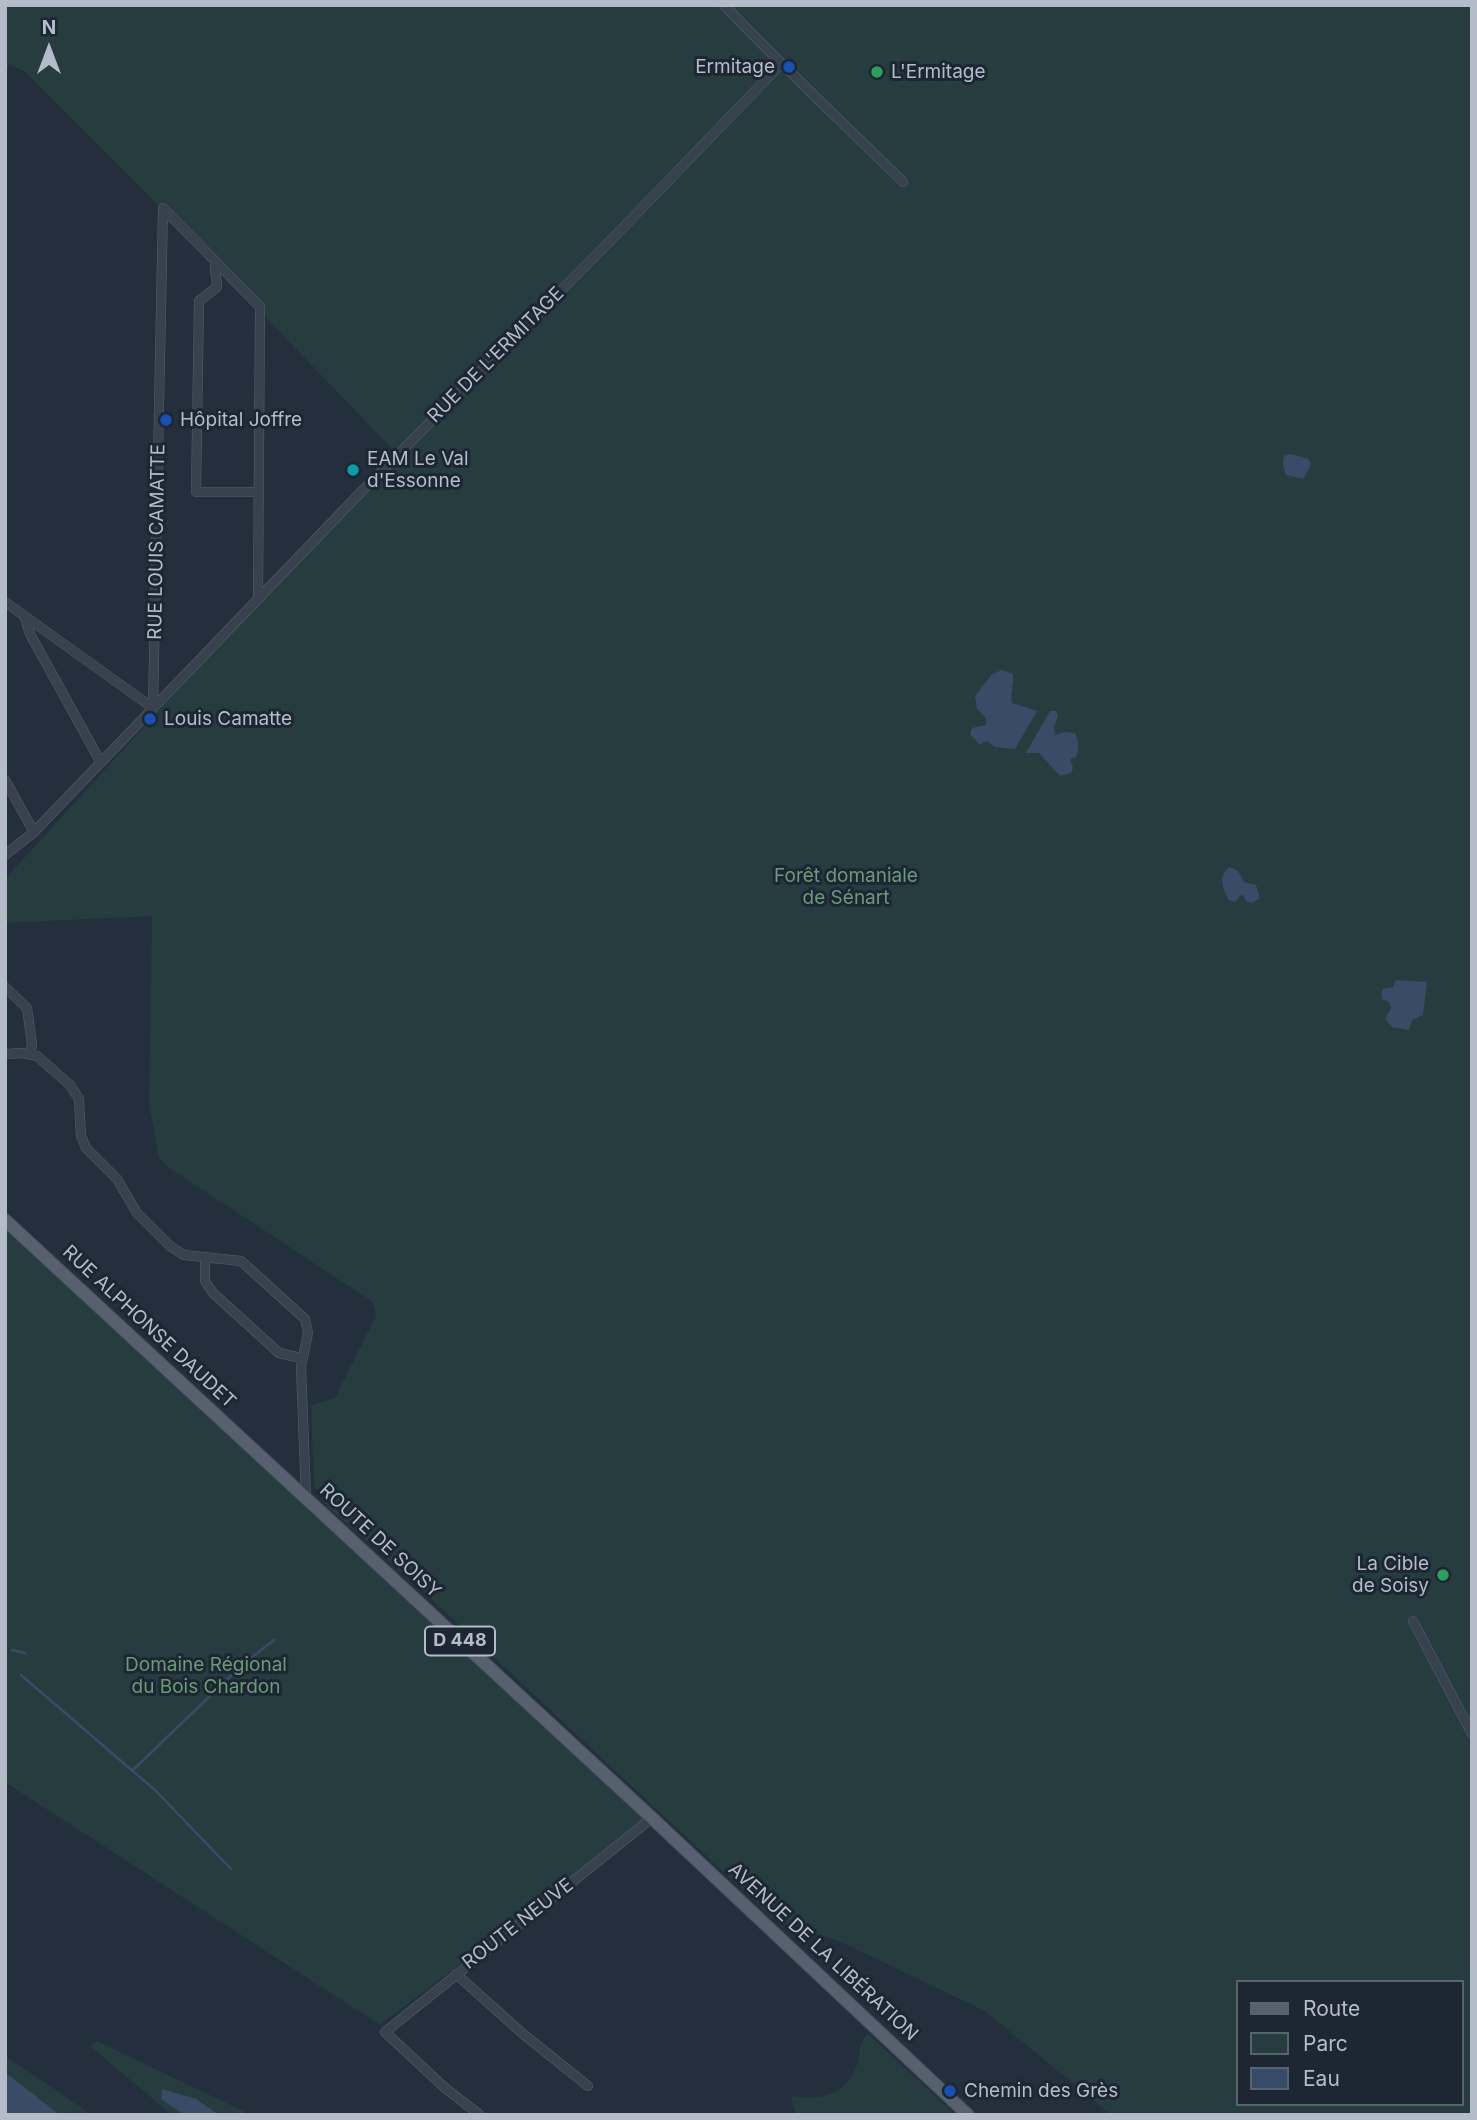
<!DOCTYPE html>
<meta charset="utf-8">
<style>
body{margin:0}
#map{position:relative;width:1477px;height:2120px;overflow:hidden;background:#242f3e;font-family:Inter,sans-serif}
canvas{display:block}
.frame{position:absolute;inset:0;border:7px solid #b4bcc9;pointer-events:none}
.legend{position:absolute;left:1236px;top:1980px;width:228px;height:126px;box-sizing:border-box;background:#1d2633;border:2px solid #59626f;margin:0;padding:9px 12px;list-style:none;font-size:21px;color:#b4bcc9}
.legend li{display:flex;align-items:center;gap:14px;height:35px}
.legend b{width:35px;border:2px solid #59626f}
.north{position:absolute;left:14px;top:14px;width:70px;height:70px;-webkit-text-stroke:5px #1d2633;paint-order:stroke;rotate:0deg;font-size:19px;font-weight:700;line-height:28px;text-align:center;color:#b4bcc9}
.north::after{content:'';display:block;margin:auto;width:24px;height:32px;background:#b4bcc9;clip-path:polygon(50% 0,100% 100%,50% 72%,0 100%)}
</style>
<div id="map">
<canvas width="1477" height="2120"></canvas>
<div class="frame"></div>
<ul class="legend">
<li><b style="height:9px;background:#56606e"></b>Route</li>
<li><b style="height:19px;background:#263c3f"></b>Parc</li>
<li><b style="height:19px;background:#394c67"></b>Eau</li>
</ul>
<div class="north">N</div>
</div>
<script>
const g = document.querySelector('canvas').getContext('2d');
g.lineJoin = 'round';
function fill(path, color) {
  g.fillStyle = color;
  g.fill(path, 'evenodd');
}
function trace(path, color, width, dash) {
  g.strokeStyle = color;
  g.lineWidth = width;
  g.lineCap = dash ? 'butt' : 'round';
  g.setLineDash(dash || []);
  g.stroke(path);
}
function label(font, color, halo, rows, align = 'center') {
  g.font = font + ' Inter,sans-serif';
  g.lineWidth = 6;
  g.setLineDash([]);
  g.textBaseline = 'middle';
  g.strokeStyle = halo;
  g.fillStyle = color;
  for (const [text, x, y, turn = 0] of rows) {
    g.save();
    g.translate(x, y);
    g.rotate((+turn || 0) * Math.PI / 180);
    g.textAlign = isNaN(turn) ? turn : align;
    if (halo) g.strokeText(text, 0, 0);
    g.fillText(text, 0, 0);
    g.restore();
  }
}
const green = new Path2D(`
 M5,5H1472V2115H1112L985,2011L843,1943L774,1919L410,1579L328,1507L314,1486L311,1405L335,1398L376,1316L373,1302L168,1167L159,1158L149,1104L152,916L5,923V879L395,452L155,202L24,71L9,64L5,77ZM1237,1982H1461V2104H1237Z
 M5,1220L652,1818L380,2025L5,1782Z
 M868,2034L956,2115H796L791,2096C821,2100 844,2097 857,2065C862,2052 856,2046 868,2034Z
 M97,2041L245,2112L242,2115H172L90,2046Z
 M5,2056L82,2108L90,2115H60L5,2072Z`);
const water = new Path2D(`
 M1290,454L1309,459L1311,465L1303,479L1286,475L1283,464L1284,456Z
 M1002,670L1013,674C1014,684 1010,695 1012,703L1037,711L1015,749L995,747L986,741L980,745L970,734L972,728L986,725V718L977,709L975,696L992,674Z
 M1050,711H1056L1058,716L1054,727L1055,735L1065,732L1075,733C1079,741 1079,749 1076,757L1070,759L1073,768L1071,773L1060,776L1039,753H1026Z
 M1230,867L1238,871L1244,882L1256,885L1260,898L1252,903L1247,902L1242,894L1235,902L1229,900C1223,889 1217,875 1230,867Z
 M1396,980L1427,982L1423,1015L1412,1020L1409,1030L1392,1027L1385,1019L1391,1008L1389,1002L1382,999V989L1393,987Z
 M5,2072L60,2115H5Z
 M162,2089L196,2099L219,2115H185L161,2099Z`);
const stream = new Path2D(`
 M12,1650L25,1653
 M241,1666L274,1640
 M21,1675L156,1791L231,1869
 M133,1770L239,1668`);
const minor = new Path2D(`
 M724,5C782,66 843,123 903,182
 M163,208L260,307L258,599
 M215,263C214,272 217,278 217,287L199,301L196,492H258
 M5,602L153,708
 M25,618L30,634L100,761
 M153,708L163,208
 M5,780L34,832
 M5,855L34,832L358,495L614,237L781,64
 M5,987L27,1008L32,1044L30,1054
 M5,1054L22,1053L37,1056L70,1085L79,1099L81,1136L86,1148L117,1179L137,1213L170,1246L184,1255L241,1261L305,1319L308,1333L301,1367L306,1498
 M205,1258V1281L213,1293L279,1353L301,1358
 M1413,1621L1472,1734
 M456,1974L522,2033L588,2086
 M480,2115L445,2088L385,2032L652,1818`);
const major = new Path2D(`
 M5,1220L652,1818L968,2115`);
const markers = [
 [789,67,7,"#1a4fb4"],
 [877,72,7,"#2e9e5b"],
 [166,420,7,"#1a4fb4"],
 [353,470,7,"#0f9aa8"],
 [150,719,7,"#1a4fb4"],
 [1443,1575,7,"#2e9e5b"],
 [950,2091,7,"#1a4fb4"]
];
const shields = [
 [460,1641,70]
];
const shieldNames = [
 ["D 448",460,1641]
];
const poiNames = [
 ["Ermitage",775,67,"right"],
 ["L'Ermitage",891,72],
 ["Hôpital Joffre",180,420],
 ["EAM Le Val",367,459],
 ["d'Essonne",367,481],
 ["Louis Camatte",164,719],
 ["La Cible",1429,1564,"right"],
 ["de Soisy",1429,1586,"right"],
 ["Chemin des Grès",964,2091]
];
const streetNames = [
 ["RUE DE L'ERMITAGE",496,355,-45],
 ["RUE LOUIS CAMATTE",157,542,-89],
 ["RUE ALPHONSE DAUDET",149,1327,43],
 ["ROUTE DE SOISY",380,1541,43],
 ["ROUTE NEUVE",518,1924,-38],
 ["AVENUE DE LA LIBÉRATION",823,1952,43]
];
const parkNames = [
 ["Forêt domaniale",846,876],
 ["de Sénart",846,898],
 ["Domaine Régional",206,1665],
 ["du Bois Chardon",206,1687]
];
fill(green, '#263c3f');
fill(water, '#394c67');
trace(stream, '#394c67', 2.5);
trace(minor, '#565f6c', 10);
trace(major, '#414a57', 14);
trace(minor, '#38414e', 9);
trace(major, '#56606e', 12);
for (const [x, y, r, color] of markers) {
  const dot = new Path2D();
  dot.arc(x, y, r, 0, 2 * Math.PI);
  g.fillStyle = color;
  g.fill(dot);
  trace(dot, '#1d2633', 2.5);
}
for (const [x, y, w] of shields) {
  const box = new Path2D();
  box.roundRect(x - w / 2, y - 14.5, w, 29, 5);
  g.fillStyle = '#1d2633';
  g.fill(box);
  trace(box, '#b4bcc9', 2);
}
label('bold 18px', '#b4bcc9', null, shieldNames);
label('19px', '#b4bcc9', '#1d2633', poiNames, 'left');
label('19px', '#b4bcc9', '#1d2633', streetNames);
label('19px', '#6b9a76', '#1d2633', parkNames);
</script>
